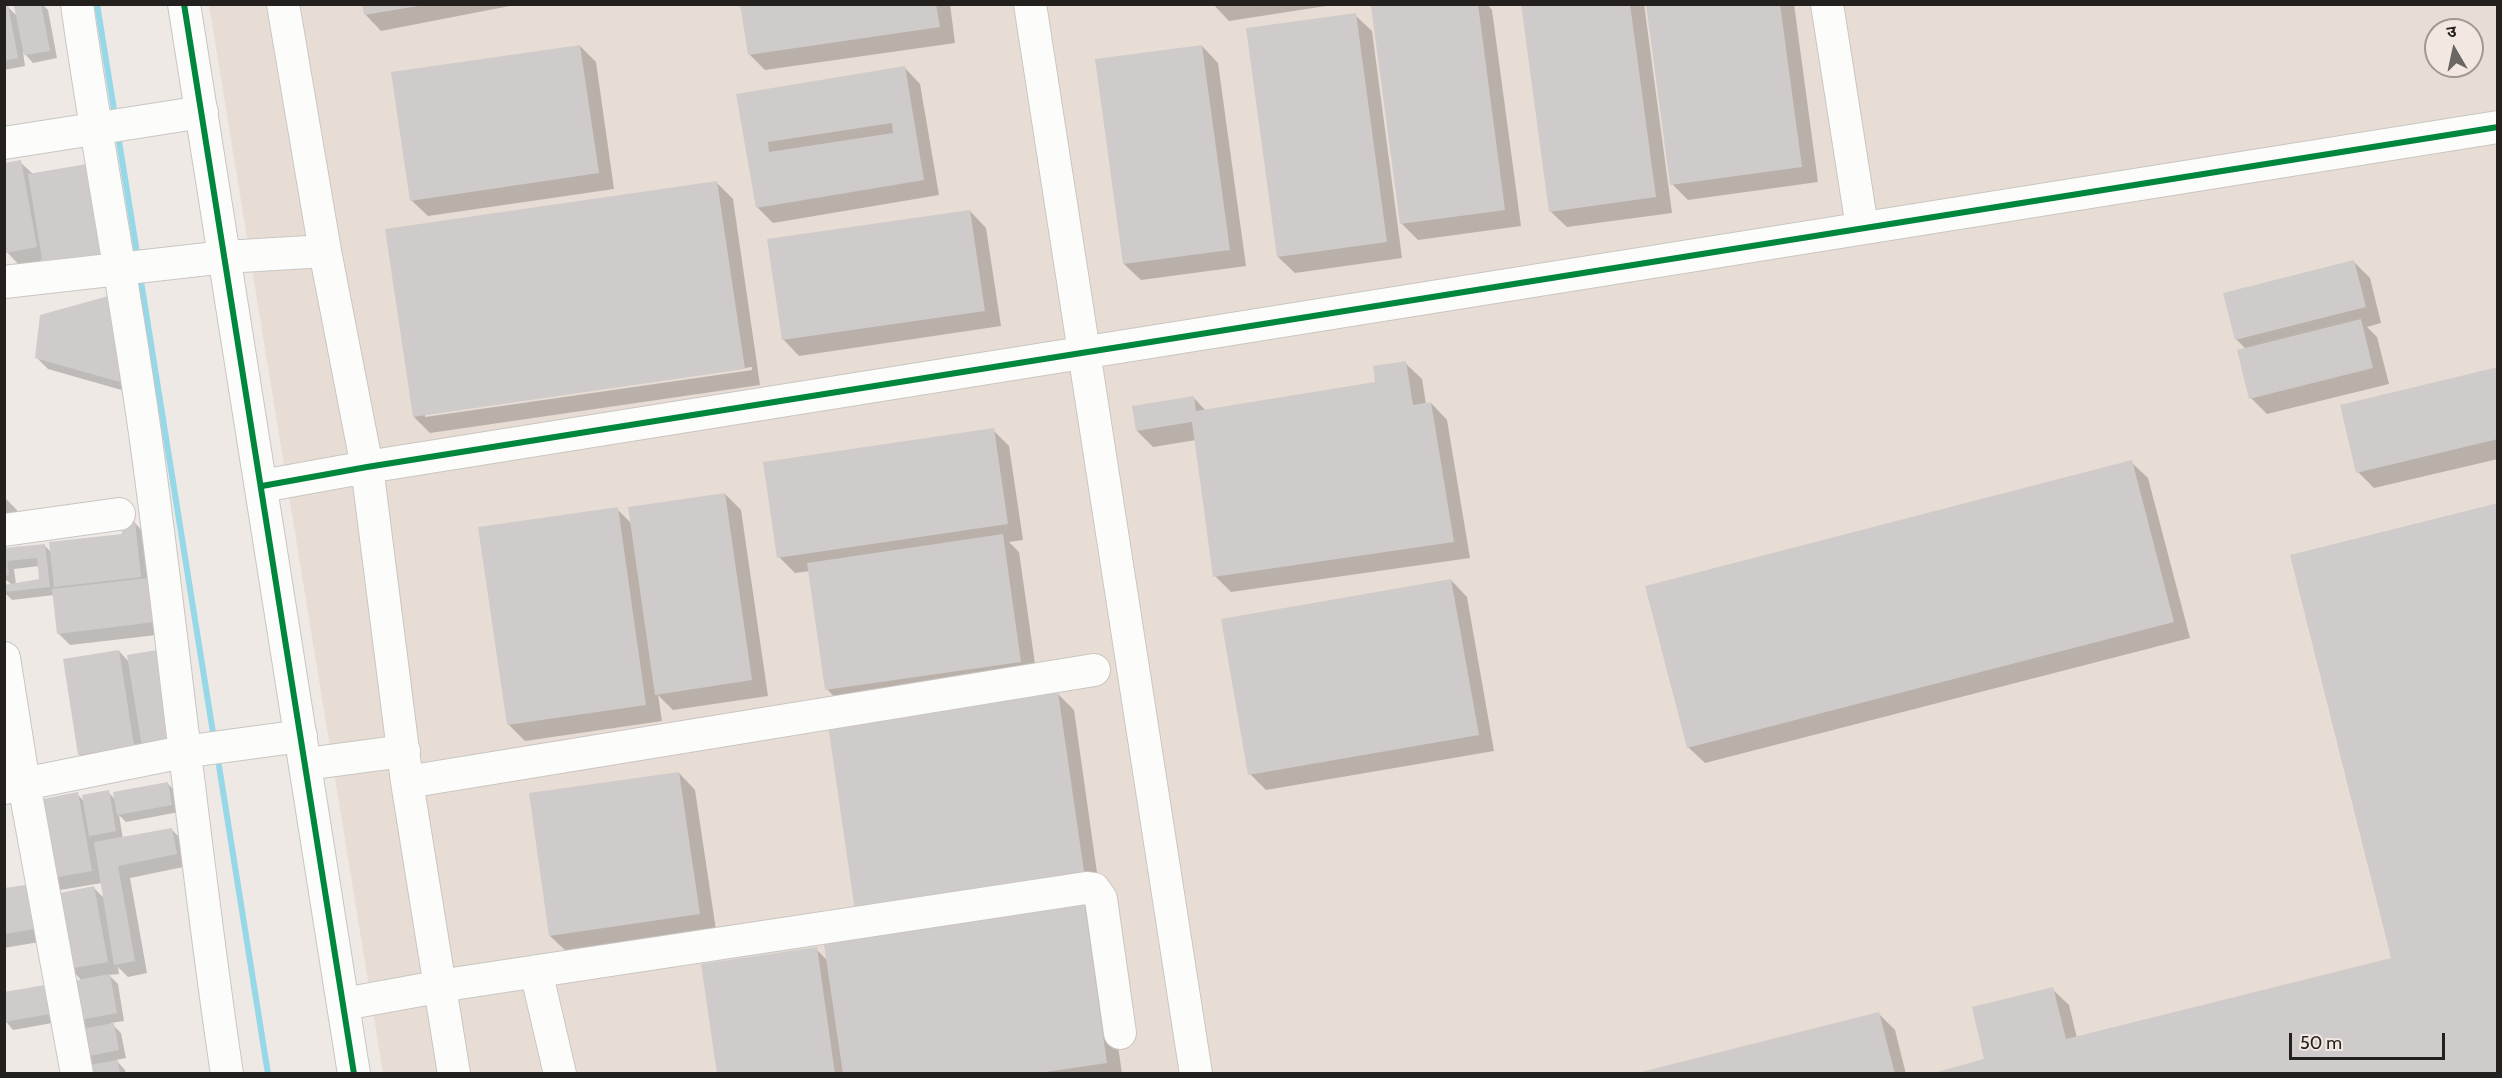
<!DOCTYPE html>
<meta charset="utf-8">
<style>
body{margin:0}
#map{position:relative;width:2502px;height:1078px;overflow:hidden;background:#eee9e5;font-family:Cabin,"Noto Sans Devanagari",sans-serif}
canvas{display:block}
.frame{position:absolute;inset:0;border:6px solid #23201d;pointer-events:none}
.north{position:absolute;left:2424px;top:18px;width:60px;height:60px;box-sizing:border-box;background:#f2e8e1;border:2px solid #9f9893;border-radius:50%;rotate:351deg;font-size:16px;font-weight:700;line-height:24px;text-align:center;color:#23201d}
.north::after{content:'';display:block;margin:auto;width:21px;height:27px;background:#6a6663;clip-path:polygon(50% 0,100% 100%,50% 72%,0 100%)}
.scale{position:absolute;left:2289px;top:1033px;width:156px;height:27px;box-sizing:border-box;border:3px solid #23201d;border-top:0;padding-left:8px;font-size:18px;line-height:21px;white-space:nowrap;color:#23201d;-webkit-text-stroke:4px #f2e8e1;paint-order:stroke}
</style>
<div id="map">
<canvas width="2502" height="1078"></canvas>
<div class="frame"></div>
<div class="north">उ</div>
<div class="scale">50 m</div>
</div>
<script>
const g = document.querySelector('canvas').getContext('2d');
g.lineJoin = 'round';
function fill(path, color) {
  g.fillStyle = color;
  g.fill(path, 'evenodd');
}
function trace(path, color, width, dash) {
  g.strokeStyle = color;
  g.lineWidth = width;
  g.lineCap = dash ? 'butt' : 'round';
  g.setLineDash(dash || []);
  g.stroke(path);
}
const built = new Path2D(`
 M209,5H2497V1073H383ZM2436,30H2472V66H2436Z`);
const shadow = new Path2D(`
 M28,4H42L48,10L57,58L33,63L23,52L25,66L4,70V7H8L18,17Z
 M363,4H520L381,31L365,14Z
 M742,4H950L955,43L765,70L749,54Z
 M1213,4H1339L1229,21Z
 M1392,4H1487L1492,10L1521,226L1418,240L1402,224Z
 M1522,4H1644L1672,213L1567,227L1550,211Z
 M1648,4H1794L1818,182L1688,200L1672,184Z
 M1355,15L1372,31L1402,258L1295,273L1278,257Z
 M580,46L596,62L614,189L428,216L411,200Z
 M1202,46L1218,63L1246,266L1141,280L1124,264Z
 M904,67L920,84L939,195L773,223L757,207L738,95Z
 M20,162L33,174L44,260L19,265L7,252L4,238V165Z
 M717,183L733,199L760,385L430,433L414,417ZM752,367V370L425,417V414Z
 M970,211L986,228L1001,326L799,356L783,339Z
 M2354,262L2370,278L2381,323L2367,327L2377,337L2389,384L2267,414L2251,398L2246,349L2236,339Z
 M111,296L132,393L48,369L36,357Z
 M1405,363L1422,379L1426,404L1431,403L1447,420L1470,558L1231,592L1215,576L1196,440L1153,447L1137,431L1193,397L1206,411L1377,383Z
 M2498,368V459L2374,488L2358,472Z
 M993,430L1009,446L1023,540L1009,542L1019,552L1037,678L843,706L827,689L810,571L795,573L779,557Z
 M2131,462L2148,478L2190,638L1705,763L1688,747Z
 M725,494L741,510L768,696L673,710L658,695L662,721L525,741L508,724L617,509L632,524Z
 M4,497L17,510L16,539H4Z
 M135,523L147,536L165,634L70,645L58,633L54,595L12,600L4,592V586L12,585L4,578V550L44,545L52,553L124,535ZM39,566L41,580L16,584L14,569Z
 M1451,580L1467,597L1494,751L1266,790L1250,774Z
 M119,651L129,662L185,760L91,766L79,754Z
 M1057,693L1074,710L1101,901L1100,918L1122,1074H718L816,949L828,961Z
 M679,773L695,790L716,930L567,952L550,936Z
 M168,784L176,792L179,812L126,822L119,815L123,839L172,830L184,842L188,866L130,878L147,973L128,977L118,967L119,974L109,975L118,984L124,1021L111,1023L121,1033L126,1058L116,1060L125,1070L126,1074H82L76,1020L82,981L70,968L94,888L105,899L102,883L60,890L48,878L77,794L84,801L108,792L115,799Z
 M25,886L38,898L45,941L4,948V890Z
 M2392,959L2498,1074L1986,1060L2052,989L2069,1005L2077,1038Z
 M45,987L58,1022L13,1030L4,1019Z
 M1879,1014L1895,1030L1906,1074H1640Z`);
const stream = new Path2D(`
 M97,4L115,116
 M118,135L138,259
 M140,275L214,739
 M219,766L268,1074`);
const building = new Path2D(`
 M20,4H41L50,51L24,55L14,6Z
 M362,4H418V6L364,15Z
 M740,4H936L940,27L748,55Z
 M1381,4H1478L1505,210L1400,224L1371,6Z
 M1521,4H1630L1656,197L1549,212Z
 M1646,4H1780L1802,167L1670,185Z
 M8,5L18,58L4,61V6Z
 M1356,13L1387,242L1277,257L1246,28Z
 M580,45L599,173L410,201L391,72Z
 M1202,45L1230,250L1123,264L1095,59Z
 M905,66L924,180L756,208L736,94ZM892,123L893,133L769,152L768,142Z
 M21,160L37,247L6,253L4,163Z
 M93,163L110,260L44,271L28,174Z
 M717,181L745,369L413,417L385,229Z
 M970,210L985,311L782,340L767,239Z
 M2354,260L2366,307L2235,340L2223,293Z
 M112,295L120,382L35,358L40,315Z
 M2361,319L2373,368L2249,399L2237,350Z
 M1406,361L1413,405L1431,402L1454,542L1213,577L1192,422L1136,431L1132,406L1194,396L1196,411L1375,382L1373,366Z
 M2498,367V439L2356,473L2340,405Z
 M994,428L1008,524L777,558L763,462Z
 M2132,460L2174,622L1687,748L1645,586Z
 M725,493L752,680L655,695L628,507Z
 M2498,503V1074H1930L1984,1059L1972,1007L2053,987L2066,1039L2391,958L2290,555Z
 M618,507L646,705L507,725L478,527Z
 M135,522L141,577L54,587L49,542L122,534L121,523Z
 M1003,534L1021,662L825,690L807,563Z
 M45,544L50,587L4,592V585L39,579L37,558L7,561L9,575L4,576V548Z
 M148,578L154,622L57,634L52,589Z
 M1451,579L1479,735L1248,775L1221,619Z
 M119,650L134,746L78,755L63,659Z
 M157,650L173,748L143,753L127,655Z
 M1058,692L1086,885L856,918L828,725Z
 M679,772L700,914L549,936L529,793Z
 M168,782L172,805L117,815L113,792Z
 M109,790L116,831L89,836L82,795Z
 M78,792L92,871L47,879L33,801Z
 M172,828L177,854L118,866L135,961L114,965L94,842Z
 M26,885L34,929L4,934V888Z
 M94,886L108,962L68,969L55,894Z
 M1084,900L1107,1063L1032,1074H843L823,938Z
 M817,947L835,1074H717L701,964Z
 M110,974L117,1013L74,1021L67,982Z
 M45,985L50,1014L4,1022V992Z
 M1879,1012L1895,1074H1637V1073Z
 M114,1023L119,1050L79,1058L75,1030Z
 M118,1060L120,1074H80L79,1067Z`);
const minor = new Path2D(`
 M77,4C98,155 128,304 148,455C176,661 196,868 227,1074
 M184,4L354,1074
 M283,4L325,251L367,467L407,782L454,1074
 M1030,4L1196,1074
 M1827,4L1862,227
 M4,143L202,112
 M4,282L225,257L325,251
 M262,486L367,467C1077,356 1787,239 2498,127
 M4,530L119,514
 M4,658L24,784L77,1074
 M306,764L404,751
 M407,782L1094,670
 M4,788L183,752L301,736
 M536,971L560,1074
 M344,1004L459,983L1086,888L1094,889L1101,899L1120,1033`);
const cycleway = new Path2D(`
 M184,4L354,1074
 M262,486L367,467C1077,356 1787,239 2498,127`);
fill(built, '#e8ddd4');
fill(shadow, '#0003');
trace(stream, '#96d7e8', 6);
fill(building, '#cecbca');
trace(minor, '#c9c6c2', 34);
trace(minor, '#fcfcfb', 32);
trace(cycleway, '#00873e', 6);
</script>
